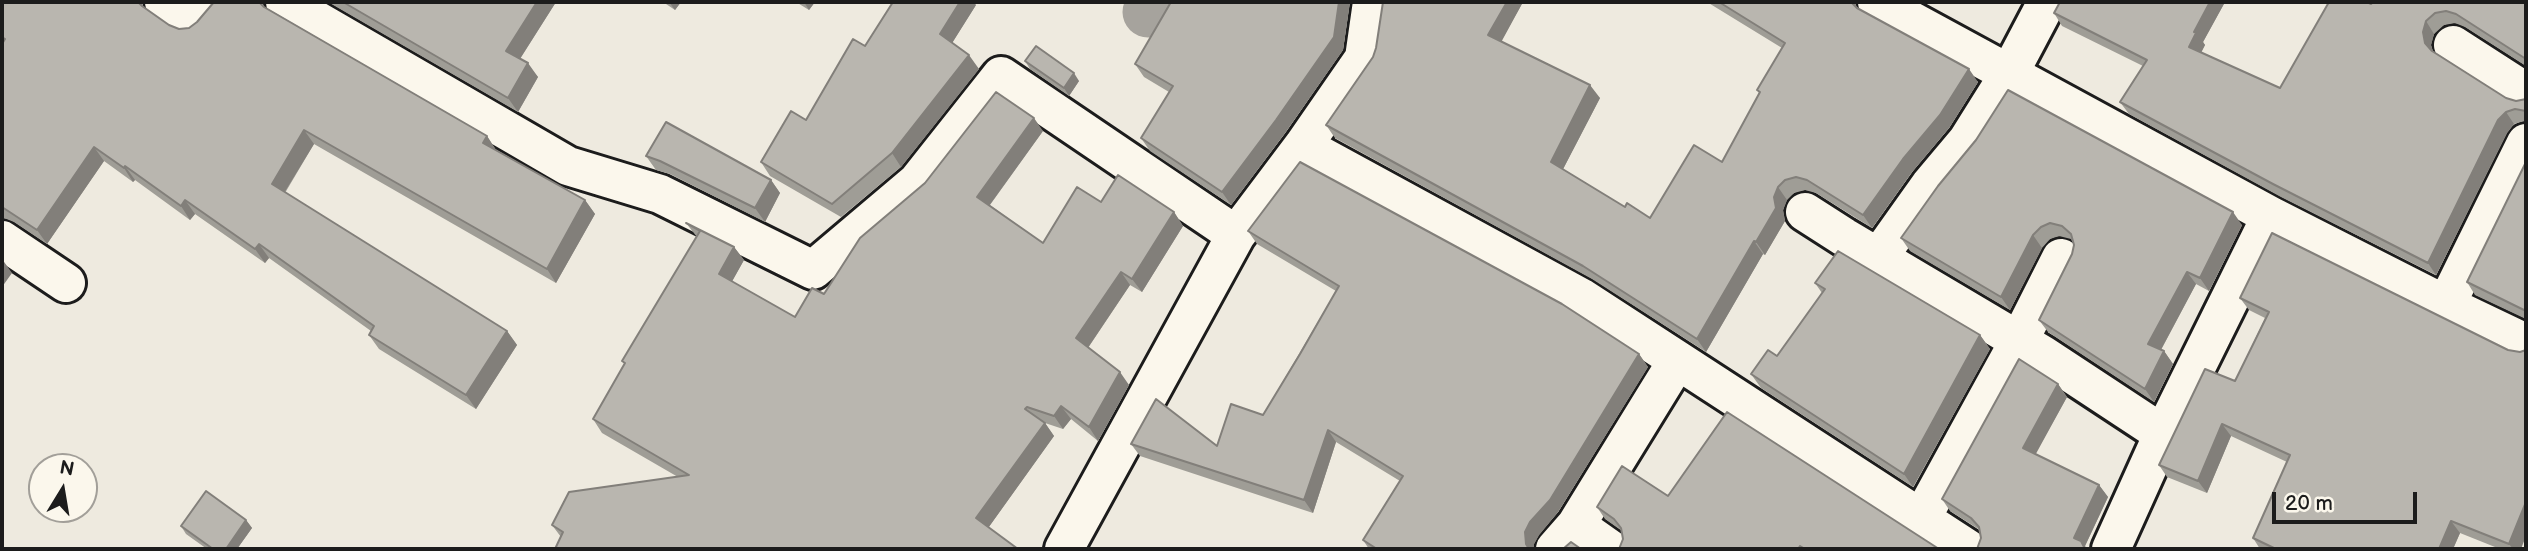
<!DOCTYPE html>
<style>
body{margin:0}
#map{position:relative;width:2528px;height:551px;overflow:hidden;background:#eeeadf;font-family:"Balsamiq Sans",sans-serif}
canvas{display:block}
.frame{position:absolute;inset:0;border:4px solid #1c1c1c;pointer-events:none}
.north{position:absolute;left:28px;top:453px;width:70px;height:70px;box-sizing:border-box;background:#fbf7ec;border:2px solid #a29f99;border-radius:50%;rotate:11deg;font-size:19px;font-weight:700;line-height:28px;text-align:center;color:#1c1c1c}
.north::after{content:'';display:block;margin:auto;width:24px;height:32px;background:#1c1c1c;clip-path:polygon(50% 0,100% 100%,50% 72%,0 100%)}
.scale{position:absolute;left:2272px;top:492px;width:145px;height:32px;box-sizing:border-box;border:4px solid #1c1c1c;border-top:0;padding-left:9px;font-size:21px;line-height:24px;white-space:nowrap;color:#1c1c1c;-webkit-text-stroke:5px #fbf7ec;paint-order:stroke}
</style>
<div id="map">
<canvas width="2528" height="551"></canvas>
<div class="frame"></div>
<div class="north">N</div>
<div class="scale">20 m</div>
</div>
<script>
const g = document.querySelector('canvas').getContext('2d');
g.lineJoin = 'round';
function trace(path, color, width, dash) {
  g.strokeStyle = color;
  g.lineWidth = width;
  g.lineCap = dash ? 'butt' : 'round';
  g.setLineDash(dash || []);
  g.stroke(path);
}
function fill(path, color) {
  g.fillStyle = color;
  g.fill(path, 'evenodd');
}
const canal = new Path2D(`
 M1148,12L1152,2`);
const minor = new Path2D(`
 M164,2L191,21L207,2
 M285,2L568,166L660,194L813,270L917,182L1001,76L1236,235
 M1877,2L2271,216L2446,305
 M2453,45L2526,92
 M2526,143L2446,305L2526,343
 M1303,146L1582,298L1968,549
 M1805,212L1844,237L2043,355L2163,434
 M2,240L66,283
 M1878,258L1930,185L1967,141L2009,74L2047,2
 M1921,519L2019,341L2061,258
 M1576,525L1610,549
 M1064,549L1236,235L1303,146L1364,58L1372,2
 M1555,549L1576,525L1677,361
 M2111,549L2163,434L2271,216`);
const wall = new Path2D(`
 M2,2H143V7L169,25L179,29L189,28L197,22L265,7L487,136L496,150L585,200L595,214L556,283L314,144L285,193L507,331L517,345L476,409L379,349L369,335L371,331L269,258L265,263L195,214L190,220L135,180L133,182L104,161L47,244L14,222L4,218L2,219Z
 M328,2H556L520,59L538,77L518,112Z
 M663,2H681L675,10Z
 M796,2H815L809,10Z
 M1171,2H1350L1343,50L1285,133L1231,205L1150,151L1141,138L1169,92L1144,77L1135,64Z
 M1383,2H1523L1501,41L1600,98L1563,169L1625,207L1650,218L1722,162L1759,93L1757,90L1782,48L1707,2H1855L1857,8L1978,82L1949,128L1912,172L1872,228L1816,193L1805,190L1794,193L1787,200L1783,210L1785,221L1765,255L1763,254L1706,352L1592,279L1335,138L1326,125L1373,57L1376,48Z
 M2060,2H2225L2203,42L2205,45L2201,52L2280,88L2371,4L2526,2V66L2465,27L2455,23L2444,25L2434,34L2431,45L2433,51L2506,98L2516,101L2526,99V122L2524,121L2514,124L2507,133L2436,275L2281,197L2129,114L2120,102L2143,66L2062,26L2054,13Z
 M976,5L952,43L979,69L901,167L841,217L770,176L761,162L806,120L865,46Z
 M1025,61L1079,81L1069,96L1030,69Z
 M1043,131L990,205L1043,243L1101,202L1174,212L1183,226L1142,292L1130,285L1088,348L1129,385L1098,441L1071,419L1063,429L1045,423L1054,436L988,528L561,537L552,525L678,477L602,433L593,419L625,365L622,361L697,237L686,223L734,247L744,260L732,281L795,317L824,294Z
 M646,156L771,180L780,193L765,222L670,174L656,170Z
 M2526,162V319L2475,295L2467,282Z
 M1938,186L2242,225L2209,291L2196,284L2161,350L2164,351L2173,364L2154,402L2048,332L2039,320L2072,254L2074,245L2071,239L2059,236L2050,239L2042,248L2010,310L1910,251L1901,238Z
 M1248,231L1639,354L1648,367L1558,512L1539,535L1534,544V549H1369L1363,540L1400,481L1336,442L1313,513L1140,456L1131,444L1217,446L1263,415L1336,291L1257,244Z
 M1815,283L1980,335L1990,349L1913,487L1761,388L1751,374L1777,356L1822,293Z
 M2240,298L2520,352L2521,549H2500L2460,533L2453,549H2260L2253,538L2287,462L2231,436L2207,493L2167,477L2159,465L2235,381L2265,318L2249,310Z
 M2058,384L2067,397L2035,454L2099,485L2108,497L2085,546L1978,548L1981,538L1980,530L1950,511L1942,499Z
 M1668,496L1939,549H1619L1623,539L1622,531L1605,519L1597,507Z
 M246,520L252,528L237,549H207L186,534L181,526Z`);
const shadedWall = new Path2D(`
 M537,2H556L516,65L506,51Z
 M669,2H681L675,10Z
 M804,2H815L809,10Z
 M960,2H974L976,5L949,48L940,34Z
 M1339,2H1350L1343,50L1285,133L1231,205L1222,192Z
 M1507,2H1523L1498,48L1488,35Z
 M2210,2H2225L2203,42L2205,45L2198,59L2189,47L2194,32Z
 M2426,21L2434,34L2431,45L2434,56L2425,43L2423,32Z
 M969,55L979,69L901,167L892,153Z
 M528,63L538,77L518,112L508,98Z
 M1969,69L1978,82L1949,128L1912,172L1872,228L1863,215Z
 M1074,73L1079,81L1069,96L1064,88Z
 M1590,85L1600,98L1560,175L1551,162Z
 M2506,112L2514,124L2507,133L2436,275L2428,263L2498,120Z
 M1034,118L1043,131L986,210L977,197Z
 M304,130L314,144L281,198L272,184Z
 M487,136L496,150L492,157L483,143Z
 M94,147L104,161L47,244L37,230Z
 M125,166L135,180L133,182L124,168Z
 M771,180L780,193L765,222L755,208Z
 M1778,187L1787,200L1783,210L1785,221L1765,255L1756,242Z
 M185,200L195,214L190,220L181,206Z
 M585,200L595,214L556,283L547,269Z
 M1174,212L1183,226L1142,292L1132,279Z
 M2233,212L2242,225L2209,291L2200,278Z
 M2033,235L2042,248L2010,310L2001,297Z
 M1754,241L1763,254L1706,352L1697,339Z
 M259,244L269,258L265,263L255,249Z
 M734,247L744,260L729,287L719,274Z
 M2,259L12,273L2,287Z
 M1121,272L1130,285L1085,352L1076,338Z
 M2187,272L2196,284L2157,357L2148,344Z
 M507,331L517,345L476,409L466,395Z
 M1980,335L1990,349L1913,487L1904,474Z
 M2164,351L2173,364L2154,402L2145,389Z
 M1639,354L1648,367L1558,512L1539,535L1534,544V549H1529L1526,544L1525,532L1530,522Z
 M1120,372L1129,385L1098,441L1089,427Z
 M2058,384L2067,397L2032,461L2023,448Z
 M1061,406L1071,419L1063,429L1054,416Z
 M1045,423L1054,436L986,531L976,518Z
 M2222,424L2231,436L2207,493L2198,481Z
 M1328,430L1336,442L1313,513L1304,500Z
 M2099,485L2108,497L2085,546L2087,549H2085L2074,538Z
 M2526,502V536L2521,549H2513L2509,544Z
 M246,520L252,528L237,549H226Z
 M2451,521L2460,533L2453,549H2439Z`);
const building = new Path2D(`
 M2,2H138L142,6L169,25L179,29L189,28L197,22L214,2H259L264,7L487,136L483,143L585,200L547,269L304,130L272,184L507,331L466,395L369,335L374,326L259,244L255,249L185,200L181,206L125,166L124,168L94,147L37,230L2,207V44L5,39L2,37Z
 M343,2H537L506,51L528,63L508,98Z
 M893,2H960L940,34L969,55L892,153L832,204L761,162L791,111L806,120L853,39L865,46Z
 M1171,2H1339L1334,37L1276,120L1222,192L1141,138L1173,86L1135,64Z
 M1383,2H1507L1488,35L1590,85L1551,162L1625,207L1627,203L1650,218L1694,145L1722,162L1760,92L1757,90L1785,43L1719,2H1851L1857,8L1969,69L1940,115L1903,159L1863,215L1807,180L1796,177L1785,180L1778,187L1774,197L1776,208L1756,242L1754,241L1697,339L1583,266L1326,125L1373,57L1376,48Z
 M2060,2H2210L2194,32L2196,33L2189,47L2280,88L2329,2H2367L2371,4L2373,2H2526V59L2456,14L2446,11L2435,13L2426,21L2423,32L2425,43L2432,51L2506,98L2516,101L2526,99V111L2515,109L2506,112L2498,120L2428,263L2273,184L2120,102L2147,60L2054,13Z
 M1036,46L1074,73L1064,88L1025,61Z
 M2008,90L2233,212L2200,278L2187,272L2148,344L2164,351L2145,389L2039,320L2072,254L2074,245L2071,234L2062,226L2050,223L2041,227L2033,235L2001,297L1901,238L1938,186L1976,140Z
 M996,92L1034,118L977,197L1043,243L1077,187L1101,202L1118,175L1174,212L1132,279L1121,272L1076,338L1120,372L1089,427L1061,406L1054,416L1027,407L1025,409L1045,423L976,518L1018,549H555L563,532L552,525L569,492L689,475L593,419L625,363L622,361L700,231L686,223L734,247L719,274L795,317L812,288L824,294L860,238L925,183Z
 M666,122L771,180L755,208L660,161L646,156Z
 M1300,162L1562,304L1639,354L1550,500L1530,522L1525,532L1526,544L1529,549H1377L1363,540L1403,476L1328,430L1304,500L1131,444L1156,399L1217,446L1231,404L1263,415L1300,354L1339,286L1248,231Z
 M2526,162V311L2467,282Z
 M2272,233L2508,350L2520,352L2526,350V502L2509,544L2451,521L2439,549H2276L2253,538L2290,455L2222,424L2198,481L2159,465L2205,369L2235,381L2269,312L2240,298Z
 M1838,251L1980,335L1904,474L1751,374L1768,350L1777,356L1825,289L1815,283Z
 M2019,359L2058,384L2023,448L2099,485L2074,538L2081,541L2085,549H1977L1981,538L1979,527L1971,518L1942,499Z
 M1727,412L1939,549H1805L1800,546L1798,549H1619L1623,539L1621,528L1614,519L1597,507L1622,466L1668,496Z
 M206,491L246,520L226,549H213L181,526Z
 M1571,542L1581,549H1563Z`);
trace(canal, '#a6a39d', 51);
trace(minor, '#1c1c1c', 44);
trace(minor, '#fbf7ec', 38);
fill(wall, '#9f9d96');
fill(shadedWall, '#827f7a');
fill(building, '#b9b6af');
trace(building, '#827f7a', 2);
</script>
